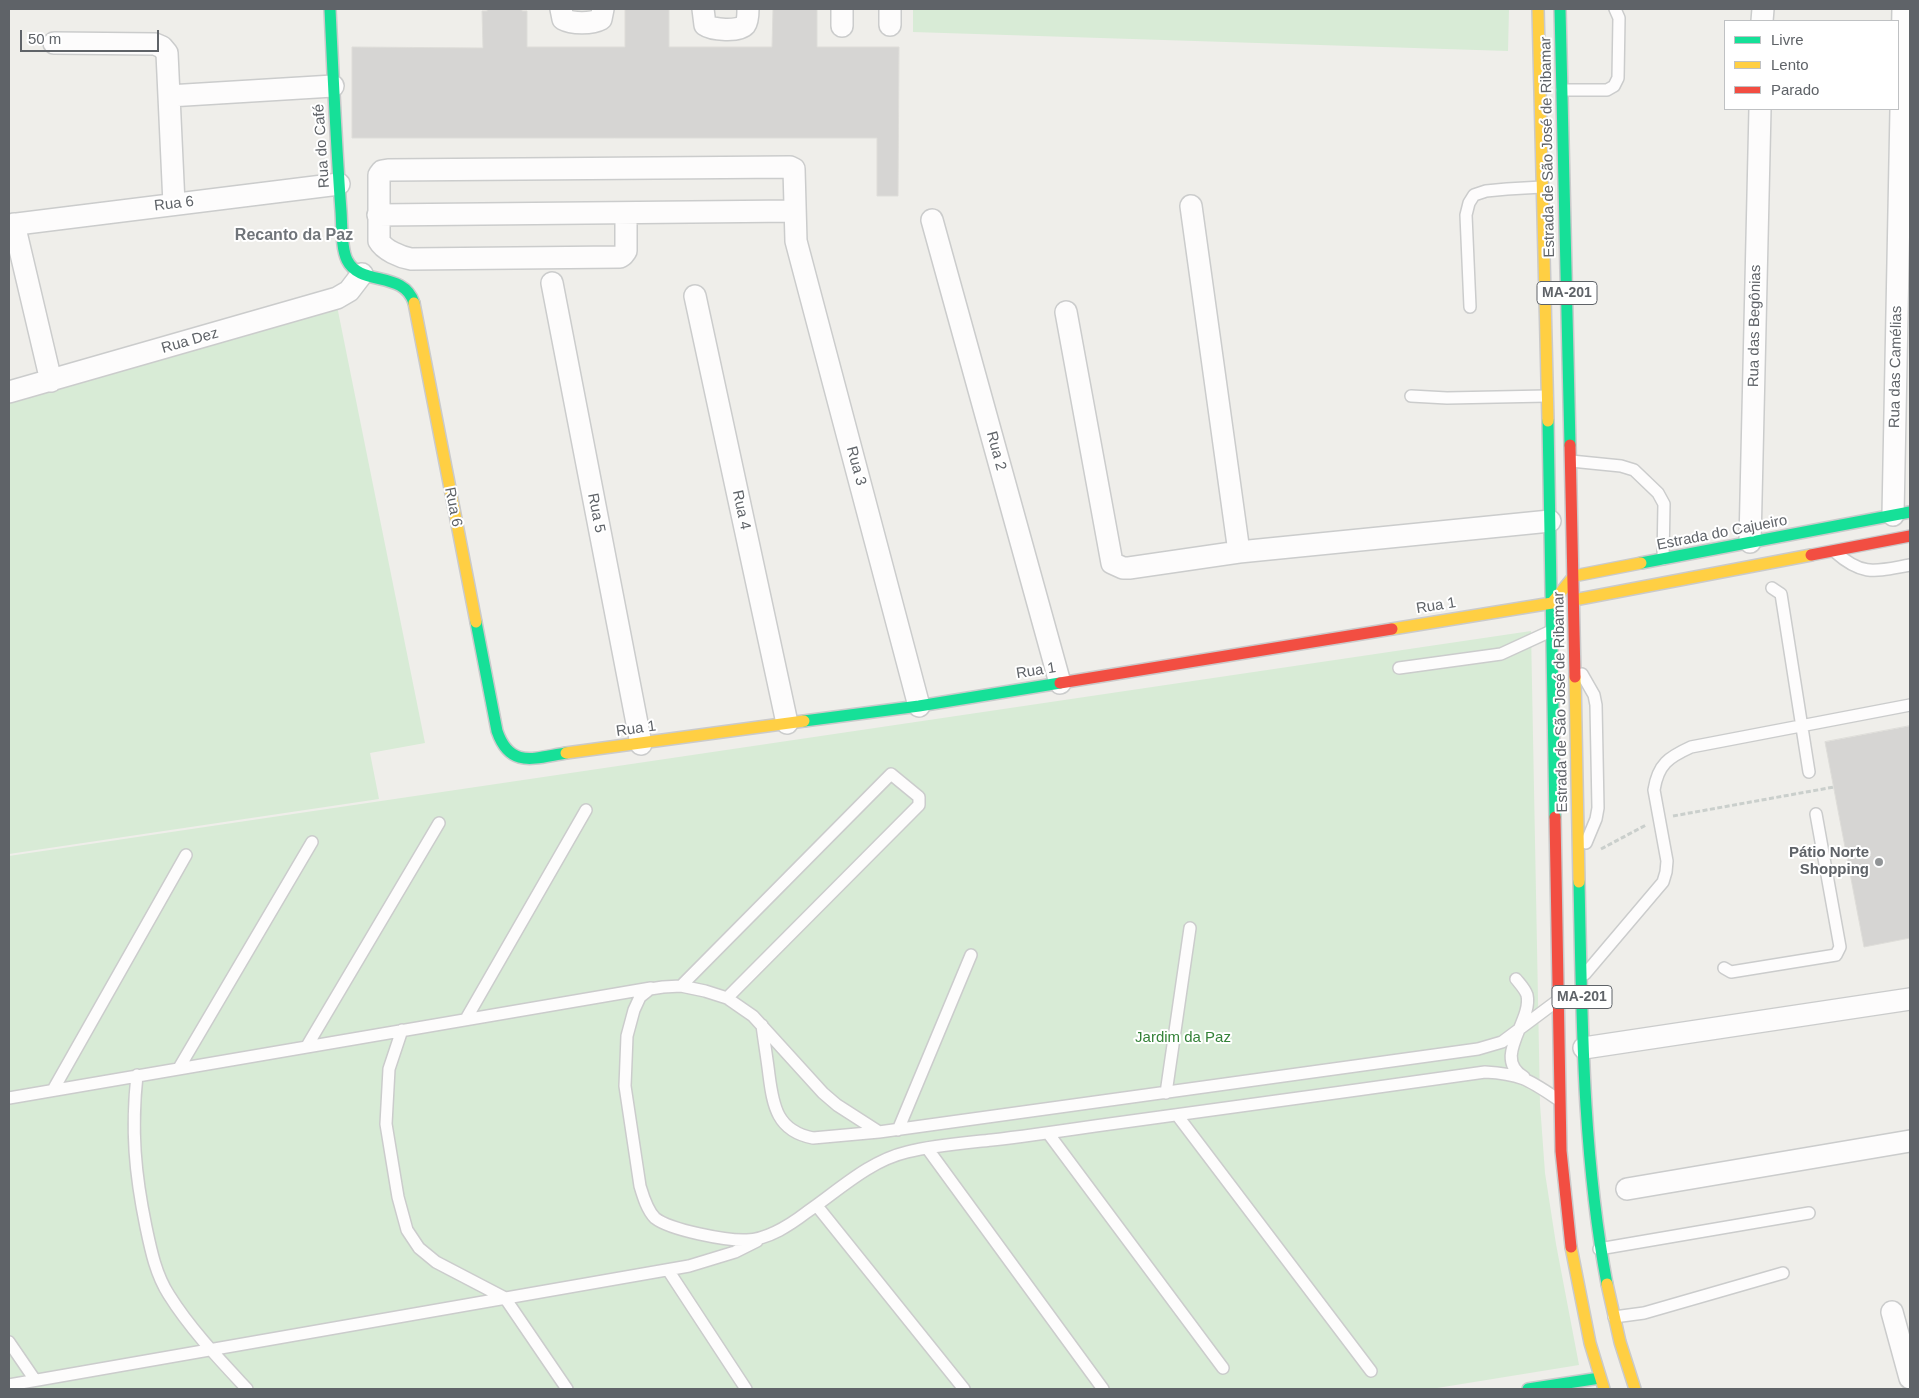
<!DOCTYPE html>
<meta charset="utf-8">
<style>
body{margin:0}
#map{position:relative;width:1919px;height:1398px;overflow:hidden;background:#efeeea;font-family:Helvetica,sans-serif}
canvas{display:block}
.frame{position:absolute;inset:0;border:10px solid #5f6368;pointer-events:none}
.legend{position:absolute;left:1724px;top:20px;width:175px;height:90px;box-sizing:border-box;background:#fff;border:1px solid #bfc1c3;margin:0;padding:6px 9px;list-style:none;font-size:15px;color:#5f6368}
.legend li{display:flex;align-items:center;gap:10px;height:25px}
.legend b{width:25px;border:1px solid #bfc1c3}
.scale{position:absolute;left:20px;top:30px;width:139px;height:22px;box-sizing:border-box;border:2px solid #5f6368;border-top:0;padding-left:6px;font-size:15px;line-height:18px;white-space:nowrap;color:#5f6368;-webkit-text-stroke:4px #fff;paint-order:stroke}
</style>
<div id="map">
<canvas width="1919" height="1398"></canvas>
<div class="frame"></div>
<ul class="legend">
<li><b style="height:6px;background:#16e098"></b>Livre</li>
<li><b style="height:6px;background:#ffcf43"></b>Lento</li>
<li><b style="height:6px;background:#f24e42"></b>Parado</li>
</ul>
<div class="scale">50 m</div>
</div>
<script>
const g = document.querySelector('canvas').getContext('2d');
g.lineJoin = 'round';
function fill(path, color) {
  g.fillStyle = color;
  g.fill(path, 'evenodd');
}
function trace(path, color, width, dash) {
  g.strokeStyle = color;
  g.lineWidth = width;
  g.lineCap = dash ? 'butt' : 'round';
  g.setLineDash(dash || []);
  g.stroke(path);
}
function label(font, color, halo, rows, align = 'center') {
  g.font = font + ' Helvetica,sans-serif';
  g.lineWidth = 4;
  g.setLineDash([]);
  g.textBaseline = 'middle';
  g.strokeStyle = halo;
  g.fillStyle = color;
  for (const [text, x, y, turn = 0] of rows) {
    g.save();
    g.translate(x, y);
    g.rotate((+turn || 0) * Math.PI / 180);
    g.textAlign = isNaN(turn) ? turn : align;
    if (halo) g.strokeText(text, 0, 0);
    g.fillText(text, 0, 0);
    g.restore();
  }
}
const green = new Path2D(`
 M913,9H1509L1508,51L913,32Z
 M337,306L425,743L370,753L379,799L9,854V397Z
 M1531,631L1540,1104L1545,1173L1556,1244L1579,1365L1431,1389H9V856Z`);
const building = new Path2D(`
 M487,9H522V11H527V47H625V9H669V47H772L773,9H817V47H899L898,196H877V138H352V47L483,48L482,11H487Z
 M1910,726V938L1864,947L1825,742Z`);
const path = new Path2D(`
 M1673,816L1834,787
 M1601,849L1646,825`);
const lane = new Path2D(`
 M1562,90H1607L1614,86L1618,78L1619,18L1615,9
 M1470,307L1466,215L1469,203L1474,195L1486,191L1507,189L1542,187
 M1411,396L1447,398L1547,396
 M1571,461L1621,466L1634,470L1658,493L1664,504L1663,559
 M1835,552C1863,577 1876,571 1910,565
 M1772,588L1781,594L1809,772
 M1399,668L1501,654L1551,631
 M1582,674L1594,695L1596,705L1598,808L1596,819L1586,843
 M1724,968L1731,972L1836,955L1840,947L1816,814
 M1585,974L1663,882L1666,872L1667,861L1654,790C1658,764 1669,757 1691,747L1910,705
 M1516,979C1520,984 1525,989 1527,995C1533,1021 1491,1058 1524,1077
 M681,986L891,774L919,797V805L727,998
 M1557,1001L1502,1042L1478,1049L879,1132L837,1105L823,1093L753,1016L727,998L705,991L681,986L663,987L650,989L640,997L634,1010L627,1036L625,1086L640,1186C643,1196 647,1210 655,1218C670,1230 727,1241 747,1240C769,1239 790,1225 807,1212C839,1190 869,1161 907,1152C935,1145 964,1143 992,1140C1027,1136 1061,1131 1095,1126C1225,1109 1355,1090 1485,1072C1522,1074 1529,1080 1559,1100
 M466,1019L586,810
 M762,1025C764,1041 767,1058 769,1075C773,1106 777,1131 813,1138L879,1132
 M402,1030L389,1069L386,1124L398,1197L407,1230L419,1248L436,1262L505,1298L567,1389
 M307,1046L439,823
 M179,1068L312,842
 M137,1075C131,1130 135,1174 146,1227C151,1251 156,1275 169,1295C191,1330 220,1360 247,1389
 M53,1090L186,855
 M1166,1093L1190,928
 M9,1098L651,988
 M1177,1115L1371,1371
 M898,1130L971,955
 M1048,1133L1223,1368
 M927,1148L1103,1389
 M817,1206L964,1389
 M1599,1249L1809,1213
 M668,1270L746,1389
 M1614,1317L1644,1313L1783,1273
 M9,1342L35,1380
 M9,1385L689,1266L735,1252L757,1241`);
const street = new Path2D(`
 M561,9L563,19C572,24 592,24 601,19L603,9
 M703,9L705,25C712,30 739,32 745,25C748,21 748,14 748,9
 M1762,21L1763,9
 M890,25V9
 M842,26V9
 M54,43L155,44L162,47L167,53L174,204
 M169,96L333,86
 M1191,206L1239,552
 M626,213V251L623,255L620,257L411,259C400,257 384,250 379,241V175L382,171L388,170L790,167L794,169L796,241L919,706
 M378,215L795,211
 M932,220L1060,683
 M14,224L51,381
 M9,225L339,184
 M552,283L641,744
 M695,296L787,723
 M1066,312L1112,563L1123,568H1129L1239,552L1550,521
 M9,392L337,298L349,291L362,274
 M1893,515L1903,9
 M1750,542L1760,109
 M1584,1048L1910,999
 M1627,1189L1910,1141
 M1892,1312L1910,1378`);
const fast = new Path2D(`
 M330,9C333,76 336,144 341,211C342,224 341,248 347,260C360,287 404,270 414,303
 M1560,9L1570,445
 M1548,421L1555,817
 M1641,563L1910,512
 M476,622L497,731C510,769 534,758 566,753
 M804,721L919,706L1060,683
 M1579,882C1582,1016 1582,1152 1607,1284
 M1528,1389L1600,1378`);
const slow = new Path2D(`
 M1538,9L1548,421
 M414,303L476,622
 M1574,600L1811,555
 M1392,629L1552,603L1574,576L1641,563
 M1575,677L1579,882
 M566,753L804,721
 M1571,1247L1590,1343L1604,1389
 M1607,1284L1620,1342L1635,1389`);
const jam = new Path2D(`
 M1570,445L1575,677
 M1811,555L1910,536
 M1060,683L1392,629
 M1555,817L1561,1151L1571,1247`);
const markers = [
 [1879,862,5,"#919496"]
];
const shields = [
 [1567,293,60],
 [1582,997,60]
];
const shieldNames = [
 ["MA-201",1567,293],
 ["MA-201",1582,997]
];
const streetNames = [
 ["Rua do Café",322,146,-94],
 ["Estrada de São José de Ribamar",1548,147,-91],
 ["Rua 6",174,204,-7],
 ["Rua das Begônias",1755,326,-89],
 ["Rua Dez",190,341,-16],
 ["Rua das Camélias",1896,367,-89],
 ["Rua 2",996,451,75],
 ["Rua 3",856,466,75],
 ["Rua 6",453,507,79],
 ["Rua 4",741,510,78],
 ["Rua 5",596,513,79],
 ["Estrada do Cajueiro",1722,533,-11],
 ["Rua 1",1436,606,-9],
 ["Rua 1",1036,671,-9],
 ["Estrada de São José de Ribamar",1561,702,-91],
 ["Rua 1",636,729,-8]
];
const poiNames = [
 ["Pátio Norte",1869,853],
 ["Shopping",1869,870]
];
const parkNames = [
 ["Jardim da Paz",1183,1038]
];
const neighbourhoodNames = [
 ["Recanto da Paz",294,236]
];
fill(green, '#d8ebd6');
fill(building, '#d6d5d3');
trace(building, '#deddd9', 1);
trace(lane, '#cbcccc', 14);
trace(street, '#cbcccc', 24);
trace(fast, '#cacacb', 14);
trace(slow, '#cacacb', 14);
trace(jam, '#cacacb', 14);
trace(path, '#cacfcc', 3, [5, 2.5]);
trace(lane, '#fdfcfc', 11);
trace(street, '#fdfcfc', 21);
trace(fast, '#16e098', 11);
trace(slow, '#ffcf43', 11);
trace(jam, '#f24e42', 11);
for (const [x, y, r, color] of markers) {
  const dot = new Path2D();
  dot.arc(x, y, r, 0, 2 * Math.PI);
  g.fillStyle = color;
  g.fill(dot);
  trace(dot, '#fff', 2);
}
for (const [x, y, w] of shields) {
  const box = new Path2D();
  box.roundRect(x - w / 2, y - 11.5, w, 23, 4);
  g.fillStyle = '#fff';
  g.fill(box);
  trace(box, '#5f6368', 1);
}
label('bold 14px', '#5f6368', null, shieldNames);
label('15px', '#5f6368', '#fff', streetNames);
label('bold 15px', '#5f6368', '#fff', poiNames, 'right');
label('15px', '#348238', '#fff', parkNames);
label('bold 16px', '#70757a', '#fff', neighbourhoodNames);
</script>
